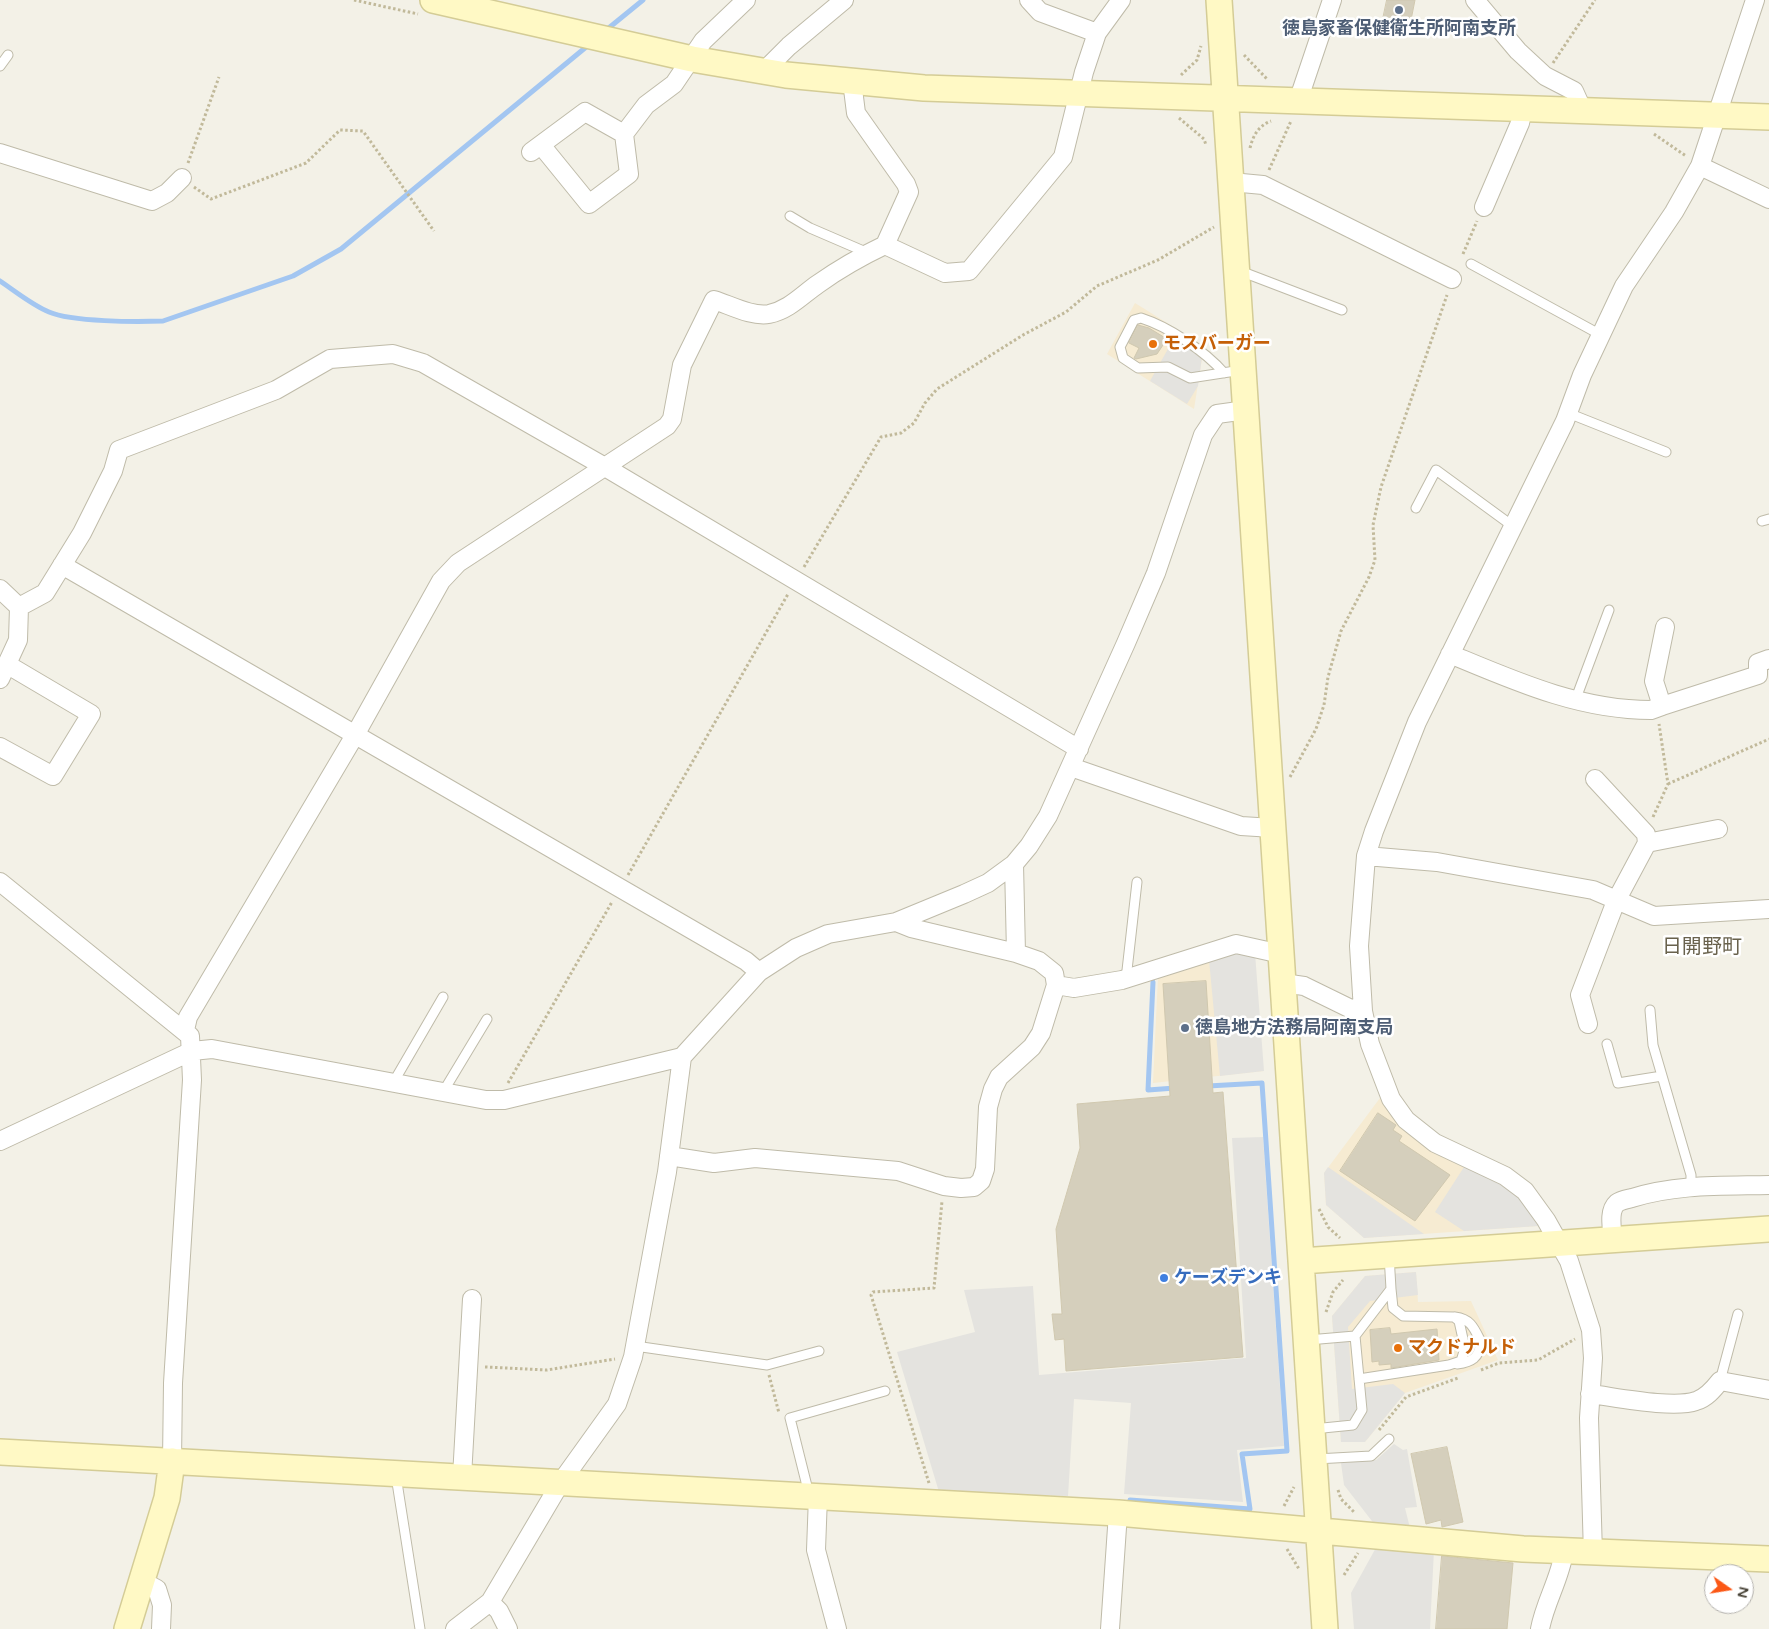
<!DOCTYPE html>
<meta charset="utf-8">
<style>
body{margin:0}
#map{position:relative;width:1769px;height:1629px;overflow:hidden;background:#f3f1e7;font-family:"Varela Round",sans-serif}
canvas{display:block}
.north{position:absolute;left:1704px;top:1564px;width:50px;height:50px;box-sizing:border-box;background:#fff;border:1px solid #b5b3af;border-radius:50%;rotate:103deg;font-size:14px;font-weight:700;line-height:20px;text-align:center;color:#474236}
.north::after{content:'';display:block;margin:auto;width:18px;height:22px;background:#fb5816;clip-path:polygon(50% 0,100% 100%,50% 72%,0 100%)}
</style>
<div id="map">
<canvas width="1769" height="1629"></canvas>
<div class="north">N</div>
</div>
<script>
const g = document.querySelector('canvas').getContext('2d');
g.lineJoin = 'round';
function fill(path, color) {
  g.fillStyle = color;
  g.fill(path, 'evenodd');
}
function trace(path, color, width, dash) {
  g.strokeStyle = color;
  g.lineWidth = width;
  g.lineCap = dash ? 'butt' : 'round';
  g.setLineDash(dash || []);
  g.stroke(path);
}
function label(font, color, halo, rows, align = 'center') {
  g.font = font + ' "Varela Round","Noto Sans JP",sans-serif';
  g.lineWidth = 5;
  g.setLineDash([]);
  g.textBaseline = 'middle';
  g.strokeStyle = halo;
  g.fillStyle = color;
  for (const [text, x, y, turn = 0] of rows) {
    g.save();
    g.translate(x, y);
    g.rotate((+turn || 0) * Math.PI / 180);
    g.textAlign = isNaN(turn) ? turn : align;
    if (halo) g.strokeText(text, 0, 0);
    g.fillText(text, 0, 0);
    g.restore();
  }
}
const commercial = new Path2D(`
 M1135,303L1204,346L1194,409L1107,354Z
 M1237,950L1264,1071L1153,1083L1158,977Z
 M1380,1098L1407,1130L1425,1147L1459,1165L1499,1181L1539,1226L1364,1238L1326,1205L1324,1173Z
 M1416,1272L1418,1302L1471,1301L1498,1360L1405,1393L1365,1442H1341L1332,1316L1365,1276Z`);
const parking = new Path2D(`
 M1173,340L1202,357L1198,386L1187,404L1150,381Z
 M1237,950L1255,953L1264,1071L1220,1076L1209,960Z
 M1263,1137L1284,1446L1237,1450L1243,1502L1124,1494L1131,1403L1074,1399L1068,1496L939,1492L897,1352L975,1332L964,1290L1033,1286L1039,1375L1246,1358L1232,1138Z
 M1328,1167L1424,1234L1364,1238L1326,1205L1324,1173Z
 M1464,1167L1499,1181L1516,1193L1539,1226L1464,1231L1435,1212Z
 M1416,1272L1418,1295L1370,1301L1348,1327L1352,1389L1393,1384L1405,1393L1365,1442H1341L1332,1316L1365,1276Z
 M1394,1444L1403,1450L1407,1449L1417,1507L1405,1508L1410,1528L1375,1525L1344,1485L1341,1463L1376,1460Z
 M1378,1544L1434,1550L1430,1629H1354L1351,1593Z`);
const stream = new Path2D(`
 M605,31L643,0
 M0,281C15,291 32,305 49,312C72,322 136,322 163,321L293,276L341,249L591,43
 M1153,982L1148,1090L1175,1088
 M1130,1500L1250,1509L1242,1454L1287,1451L1262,1083L1208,1086`);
const building = new Path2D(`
 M1387,0H1415L1410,25L1383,19Z
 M1138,325L1149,328L1167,339L1157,354L1136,359L1134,358L1139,348L1129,343Z
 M1206,981L1213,1093L1223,1092L1243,1357L1066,1371L1064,1339L1055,1340L1052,1314H1062L1056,1229L1080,1148L1077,1104L1170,1096L1163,984Z
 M1378,1113L1396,1125L1393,1130L1402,1136L1399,1141L1450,1175L1415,1221L1340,1171Z
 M1390,1328L1391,1334L1437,1329L1439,1360L1391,1368V1364L1379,1365V1361L1372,1362L1370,1330Z
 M1447,1447L1463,1522L1442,1527L1441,1520L1426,1524L1411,1454Z
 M1442,1556L1513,1563L1507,1629H1436Z`);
const path = new Path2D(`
 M354,0L418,14
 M1244,55L1267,79
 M1553,63L1595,0
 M1181,75L1197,60L1201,46
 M1179,118L1204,139L1206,145
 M1654,134L1686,156
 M1250,148C1253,136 1258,126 1271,121
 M188,163L219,77
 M1269,170L1291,121
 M194,187L211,199L306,163L340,130L363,131L434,231
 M1463,254L1477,221
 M804,567L881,437L901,433L914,423L925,403L937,389L1023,335L1066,312L1097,286L1158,260L1214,227
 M1290,777L1316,729L1324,705L1328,677L1341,631L1369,577L1375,560L1373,525L1381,487L1447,295
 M1668,784L1769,739
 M1653,817L1668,784L1659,724
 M628,875L788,594
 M508,1083L612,902
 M1319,1209L1328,1227L1340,1238
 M1326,1312L1333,1292L1343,1280
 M485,1367L547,1370L615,1359
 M1481,1370L1499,1363L1538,1360L1575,1339
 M769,1375L779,1413
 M1379,1430L1406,1397L1458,1378
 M929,1483L871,1295L873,1292L934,1288L942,1201
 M1338,1490L1341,1499L1355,1513
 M1284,1506L1294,1487
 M1287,1549L1299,1569
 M1344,1575L1358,1553`);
const lane = new Path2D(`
 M0,66L8,55
 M790,216L810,228L868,253
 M1471,264L1601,335
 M1240,271L1342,310
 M1224,373C1205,351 1169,327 1141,318L1134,320L1120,347L1123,358L1138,368L1168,367L1190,378L1242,370
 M1568,413L1666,452
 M1416,508L1436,470L1514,527
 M1762,521L1769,519
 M1575,701L1609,610
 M1126,979L1137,882
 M1650,1010L1653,1045L1691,1175V1187
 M1607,1044L1618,1083L1662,1076
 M393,1083L443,997
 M443,1092L487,1019
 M1455,1317C1471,1319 1474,1328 1481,1342C1479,1358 1472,1362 1457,1364
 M1308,1340L1355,1336L1391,1289L1389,1255
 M635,1346L767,1365L819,1351
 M1359,1379L1449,1365L1461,1361L1465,1348L1459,1321L1454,1317L1403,1316L1393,1308L1391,1289
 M1720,1381L1738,1314
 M1313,1429L1353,1425L1362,1410L1355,1336
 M1316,1459L1371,1456L1389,1439
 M396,1476L420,1629
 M809,1494L790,1418L885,1391`);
const street = new Path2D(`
 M1029,0L1040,12L1097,33
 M1475,0L1518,51L1545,76L1574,91L1583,111
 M764,71L789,46L844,0
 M852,81L856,113L906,184L909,192L885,245
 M1298,101L1332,0
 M541,145L589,204L629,174L624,134L646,105L674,84L703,41L746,0
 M531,152L585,112L624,134
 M0,153L152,201L167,193L182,178
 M1700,166L1769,199
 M1231,182L1263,185L1452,279
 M1484,207L1520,123L1523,109
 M62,565L746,961L759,972
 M0,589L19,607L18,640L0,679
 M19,607L45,593L82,533L113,471L119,450L276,390L330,359L393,354L423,363L605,467L1079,749
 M1450,654C1515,681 1579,710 1651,710L1662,706L1654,681L1665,627
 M1662,706L1758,675V663L1769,659
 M0,747L53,776L91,714L8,665
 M1071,767L1241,826L1273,828
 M1595,779L1646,834L1647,843L1718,829
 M1366,856L1437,862L1593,890L1654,916L1769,909
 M1014,864L1016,953
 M0,882L190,1036L192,1080L173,1383L172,1461
 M1283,983L1304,986L1349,1008L1363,1011
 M1056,985L1074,988L1122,980L1236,944L1281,954
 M1588,1024L1580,995L1616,901L1647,843
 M185,1030L188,1017L355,735L441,581L458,563L667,426L672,419L682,365L714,300C730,305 752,317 769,314C789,310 802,295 818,284C839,269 862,256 885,245L945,273L969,271L1063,157L1084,72L1097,33L1121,0
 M0,1141L192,1051L212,1049L486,1100H504L682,1057
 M669,1156L714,1163L755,1158L898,1171L944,1186L961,1188L974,1187L981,1181L985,1169L988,1107L993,1089L999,1077L1032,1047L1041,1033L1056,985L1054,973L1039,961L1016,953L911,928L896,922
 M1613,1239C1612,1228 1608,1211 1617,1203C1621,1200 1628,1199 1632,1198C1676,1184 1723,1186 1769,1185
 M1590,1394C1615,1397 1673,1409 1696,1401C1706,1398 1713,1390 1720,1381L1769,1390
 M462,1477L472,1299
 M818,1496L816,1550L837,1629
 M1593,1554L1589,1418L1593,1358L1591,1330L1569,1261L1546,1220L1525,1191L1505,1176L1435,1143L1406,1120L1391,1099L1370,1044L1363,1011L1359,946L1366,856L1374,831L1417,722L1565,421L1582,375L1624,286L1674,212L1700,166L1755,0
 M142,1581L157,1589L162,1605L161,1629
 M490,1602L499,1611L508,1629
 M455,1629L490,1602L561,1482L617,1404L633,1357L667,1172L682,1057L759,972L796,948L828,934L896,922L964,894L988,883L1014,864L1029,846L1048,816L1126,643L1156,573L1203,435L1217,414L1246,410
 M1110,1629L1118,1513
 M1540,1629C1545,1602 1560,1579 1564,1552`);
const secondary = new Path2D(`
 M433,0L692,59L786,75L924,88L1769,117
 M1219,0L1325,1629
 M1301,1261L1769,1229
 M0,1452L1118,1513L1523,1549L1769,1559
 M127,1629L167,1498L172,1461`);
const markers = [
 [1399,10,5,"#5c6f8a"],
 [1153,344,5,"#e8710a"],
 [1185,1028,5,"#5c6f8a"],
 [1164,1278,5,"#3f7fe0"],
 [1398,1348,5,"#e8710a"]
];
const serviceNames = [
 ["徳島家畜保健衛生所阿南支所",1399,29],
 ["徳島地方法務局阿南支局",1195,1028,"left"]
];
const foodNames = [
 ["モスバーガー",1163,344],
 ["マクドナルド",1408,1348]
];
const shopNames = [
 ["ケーズデンキ",1174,1278]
];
const quarterNames = [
 ["日開野町",1702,948]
];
fill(commercial, '#f6ebd2');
fill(parking, '#e4e3df');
trace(stream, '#a3c6f1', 5);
fill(building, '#d5cfbc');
trace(building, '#d0c8af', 1);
trace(lane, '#bfbba9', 11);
trace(street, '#bfbba9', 20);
trace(secondary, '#d4cc96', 28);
trace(path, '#c1b99a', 3, [2.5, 2.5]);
trace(lane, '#fff', 9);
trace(street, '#fff', 18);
trace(secondary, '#fff9c5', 25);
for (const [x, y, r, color] of markers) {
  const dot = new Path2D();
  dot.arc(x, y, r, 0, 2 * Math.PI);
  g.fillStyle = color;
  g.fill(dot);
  trace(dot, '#fff', 2);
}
label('bold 18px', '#4e5e75', '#fff', serviceNames);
label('bold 18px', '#c56008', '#fff', foodNames, 'left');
label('bold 18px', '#366cbe', '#fff', shopNames, 'left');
label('20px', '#69624d', '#fff', quarterNames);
</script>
